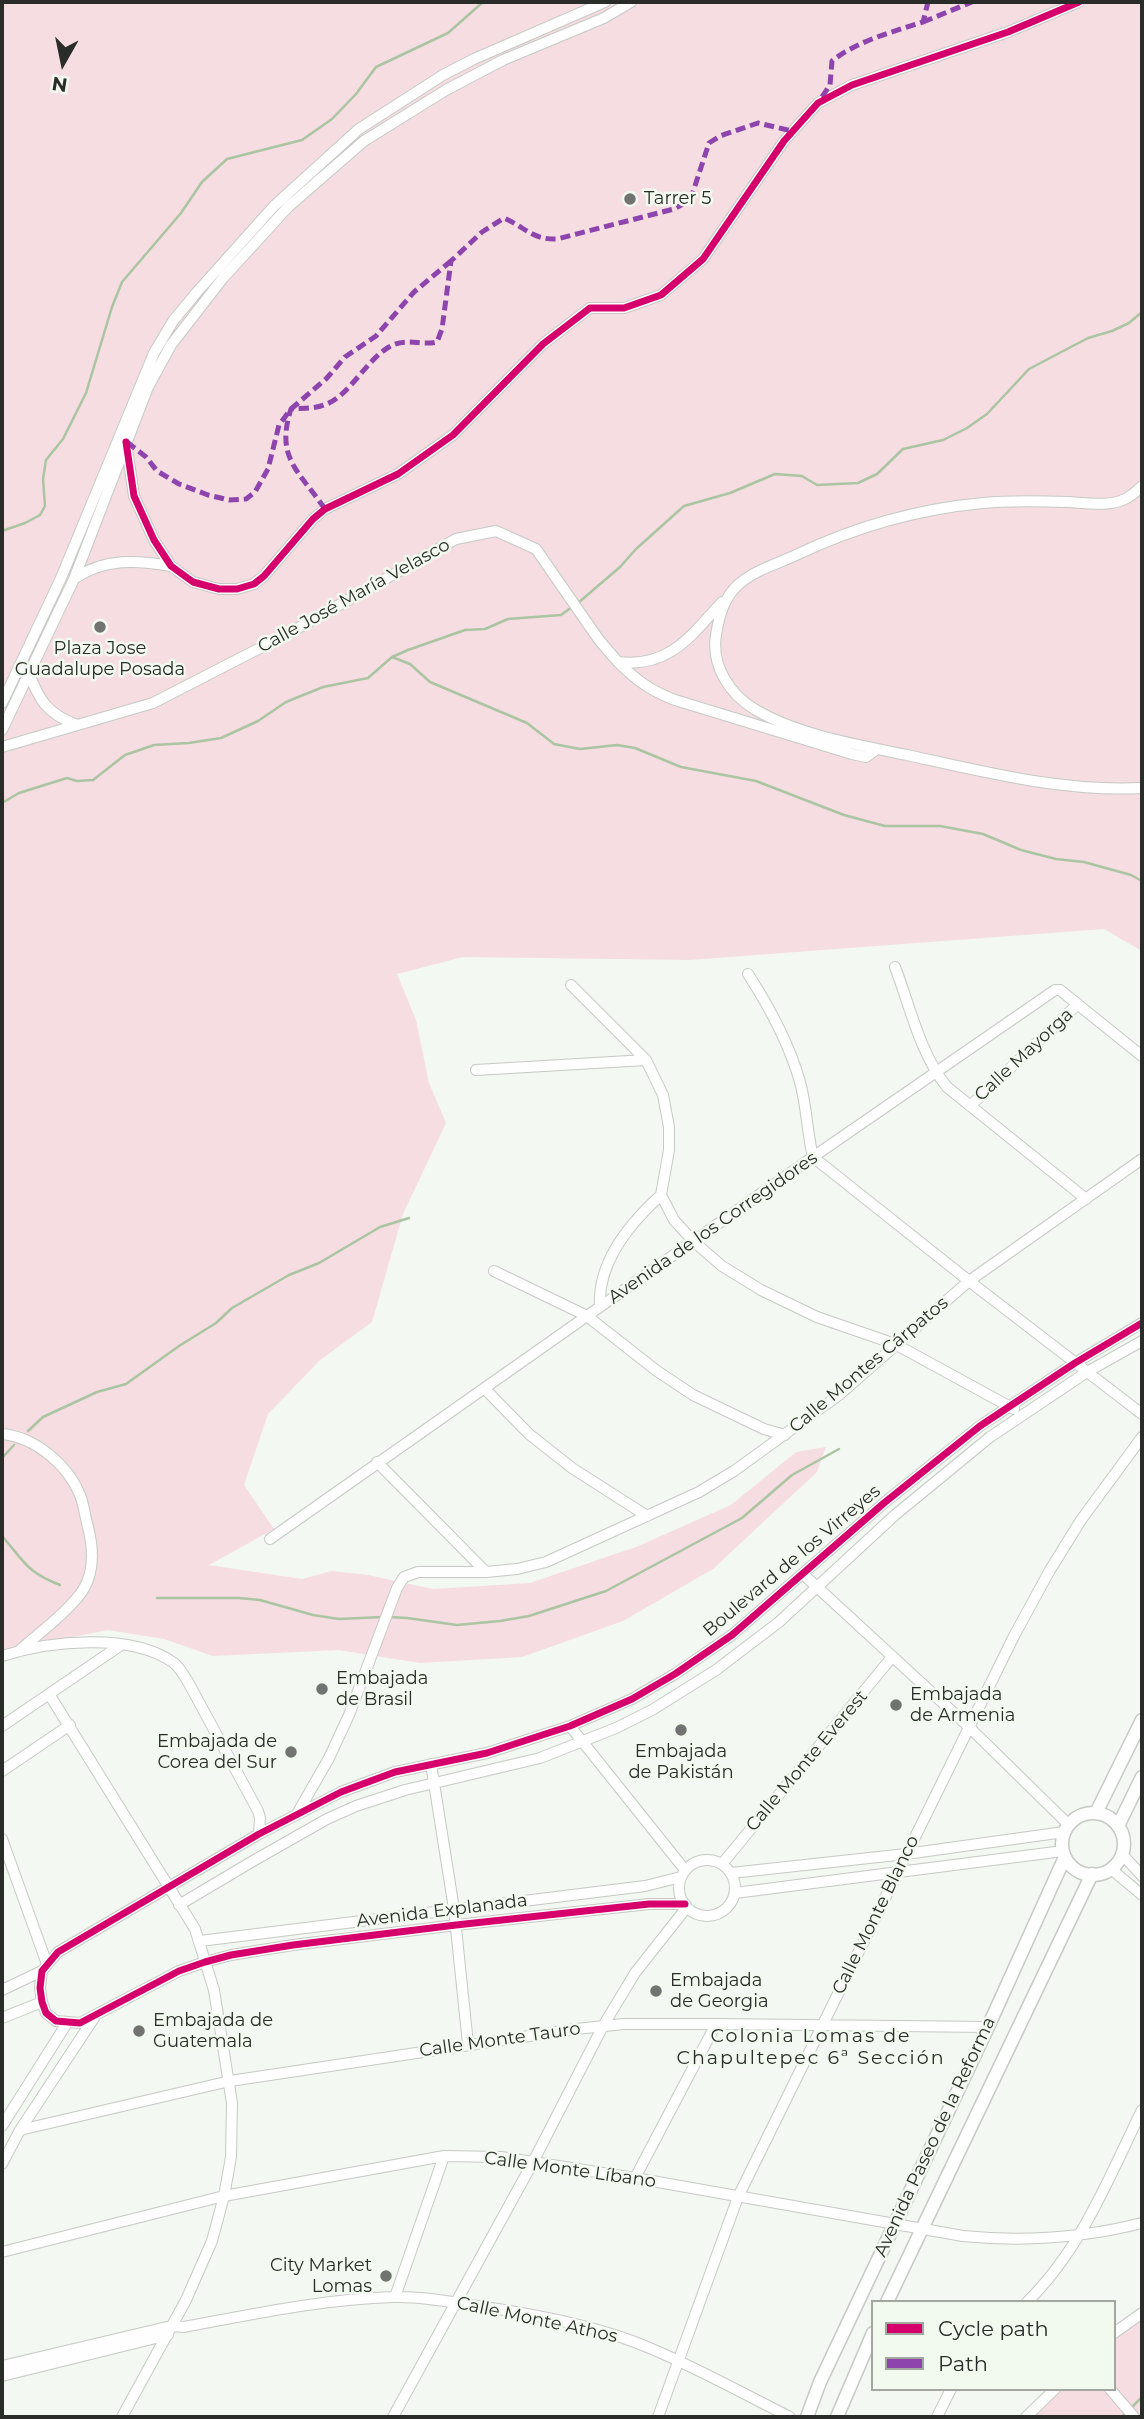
<!DOCTYPE html>
<meta charset="utf-8">
<style>
body{margin:0}
#map{position:relative;width:1144px;height:2419px;overflow:hidden;background:#f3f8f2;font-family:Montserrat,sans-serif}
canvas{display:block}
.frame{position:absolute;inset:0;border:4px solid #292c28;pointer-events:none}
.legend{position:absolute;left:871px;top:2300px;width:245px;height:91px;box-sizing:border-box;background:#f2faf0;border:2px solid #a2a8a0;margin:0;padding:9px 12px;list-style:none;font-size:21px;color:#292c28}
.legend li{display:flex;align-items:center;gap:14px;height:35px}
.legend b{width:35px;border:2px solid #a2a8a0}
.north{position:absolute;left:28px;top:28px;width:70px;height:70px;-webkit-text-stroke:5px #f2faf0;paint-order:stroke;rotate:189deg;font-size:19px;font-weight:700;line-height:28px;text-align:center;color:#292c28}
.north::after{content:'';display:block;margin:auto;width:24px;height:32px;background:#292c28;clip-path:polygon(50% 0,100% 100%,50% 72%,0 100%)}
</style>
<div id="map">
<canvas width="1144" height="2419"></canvas>
<div class="frame"></div>
<ul class="legend">
<li><b style="height:9px;background:#d6006c"></b>Cycle path</li>
<li><b style="height:9px;background:#8e44ad"></b>Path</li>
</ul>
<div class="north">N</div>
</div>
<script>
const g = document.querySelector('canvas').getContext('2d');
g.lineJoin = 'round';
function fill(path, color) {
  g.fillStyle = color;
  g.fill(path, 'evenodd');
}
function trace(path, color, width, dash) {
  g.strokeStyle = color;
  g.lineWidth = width;
  g.lineCap = dash ? 'butt' : 'round';
  g.setLineDash(dash || []);
  g.stroke(path);
}
function label(font, color, halo, rows, align = 'center') {
  g.font = font + ' Montserrat,sans-serif';
  g.lineWidth = 5;
  g.setLineDash([]);
  g.textBaseline = 'middle';
  g.strokeStyle = halo;
  g.fillStyle = color;
  for (const [text, x, y, turn = 0] of rows) {
    g.save();
    g.translate(x, y);
    g.rotate((+turn || 0) * Math.PI / 180);
    g.textAlign = isNaN(turn) ? turn : align;
    if (halo) g.strokeText(text, 0, 0);
    g.fillText(text, 0, 0);
    g.restore();
  }
}
const green = new Path2D(`
 M2,2H1142V951L1104,929L689,960L463,957L397,974L416,1020L429,1083L446,1123L403,1214L372,1322L319,1361L268,1414L244,1485L274,1529L209,1565L302,1579L332,1571L368,1575L433,1589L530,1583L636,1547L731,1505L796,1452L826,1447L817,1472L713,1569L623,1621L522,1657L420,1663L339,1650L213,1656L164,1639L108,1630L2,1651Z
 M1142,2319V2417H1031L1060,2389H1114V2341Z`);
const stream = new Path2D(`
 M2,531L25,523L40,515L45,506L43,479L46,460L63,439L86,393L112,307L122,282L181,213L202,182L227,159L302,140L332,119L356,94L376,67L448,33L483,2
 M578,603L620,567L636,549L684,506L730,493L775,474L802,476L817,485L858,483L877,474L903,449L943,440L967,428L987,414L1029,369L1088,338L1112,331L1129,323L1142,312
 M392,657L410,664L430,682L527,723L554,744L580,749L617,745L635,748L681,767L756,781L844,815L885,826H940L983,834L1021,850L1056,859L1084,862L1131,875L1142,881
 M2,803L19,793L67,778L77,781L93,780L125,755L154,745L189,743L221,738L258,721L286,702L323,687L368,678L392,657L408,650L465,630L485,629L508,619L561,615L572,607
 M28,1431L43,1417L97,1392L126,1384L179,1346L216,1323L232,1308L289,1275L319,1263L380,1227L409,1218
 M2,1458L14,1445
 M2,1536C24,1561 26,1572 60,1585
 M157,1598H239L260,1600L313,1615L339,1619L382,1617
 M389,1617L407,1618L457,1625L500,1621L529,1616L606,1591L742,1518L792,1475L839,1449
 M1122,2417L1142,2397`);
const minor = new Path2D(`
 M126,442L134,496L154,540L171,566L193,582L219,589H237L254,584L264,576L313,519L325,509L398,474L453,435L543,344L590,308H624L661,295L703,259L784,141L818,103L852,85L1008,32L1079,2
 M1142,486C1138,490 1131,496 1125,499C1109,507 1086,503 1068,502C1040,501 1011,500 983,503C917,509 855,527 796,555C777,564 755,570 739,584C724,597 719,616 716,635C711,666 730,695 756,710C798,735 859,745 907,755C984,772 1063,792 1142,788
 M75,578C105,558 137,560 171,566
 M618,662C636,680 651,691 675,700L852,754L866,757L877,749
 M28,671C39,700 47,714 77,725
 M2,703L61,578L154,353L173,321L197,292L274,206L359,129L443,75L474,59L605,2
 M2,730L74,579L148,387L171,345L223,278L288,207L364,141L446,90L503,60L604,18L631,2
 M2,747L153,703L293,631L456,539L496,531L536,549L599,640L618,662C669,668 690,637 722,602
 M895,967C910,1006 920,1054 947,1087L1086,1199
 M748,974C770,1008 789,1043 800,1082C807,1107 807,1133 813,1157L969,1281L1142,1414
 M571,985L646,1060L663,1095L669,1127V1150L661,1195L674,1220L693,1241L722,1266L761,1290L817,1317L895,1344L1014,1409
 M476,1070L646,1060
 M970,1106L1078,1004
 M494,1271L587,1316L657,1371L693,1395L764,1429L785,1435
 M600,1307C597,1263 630,1223 661,1195
 M485,1389L529,1434L572,1468L647,1516
 M2,1434C35,1437 68,1465 80,1495C84,1505 85,1516 88,1527C93,1547 95,1571 83,1590C71,1609 38,1634 20,1650
 M377,1462L486,1572
 M270,1539L813,1157L1055,990H1060L1142,1056
 M804,1575L969,1727L1069,1825
 M2,1656C49,1641 131,1632 174,1663C179,1667 183,1674 187,1680L258,1811L260,1818L259,1834
 M49,1694L195,1929L214,1990L232,2103L231,2157L224,2196L212,2241L186,2300L122,2417
 M2,1726L121,1645
 M570,1726L685,1870
 M431,1764L454,1909L468,2044
 M2,1771L70,1725
 M297,1814L329,1758L349,1715L397,1588L404,1577L418,1572H486L517,1569L546,1562L699,1492L734,1471L839,1395L969,1281L1142,1159
 M2,1839L47,1964
 M1122,1854L1142,1876
 M679 1888a28 28 0 1 1 56 0a28 28 0 1 1-56 0Z
 M722,1864L892,1657
 M1111,1869L1142,1895
 M731,1873L906,1854L1064,1832
 M735,1893L1063,1851
 M685,1904H649L456,1925L293,1945L231,1955L205,1962L179,1971L80,2023L56,2021L46,2013L42,2002L40,1988L42,1971L58,1952L259,1834L341,1792L395,1772L487,1753L570,1726L632,1699L675,1674L732,1635L884,1503L980,1426L1075,1363L1142,1323
 M179,1905L253,1861L327,1819L356,1806L405,1790L540,1758L616,1728L652,1710L716,1670L779,1622L895,1515L990,1437L1087,1372L1142,1341
 M200,1941L645,1886L681,1877
 M2,1990L42,1971
 M2,2018L42,2002
 M2,2126L67,2023
 M20,2130L230,2081L576,2029L624,2024H716L988,2027
 M2,2164L20,2130L94,2018
 M635,2178L716,2024
 M2,2252L224,2196L444,2156L501,2157L533,2162L635,2178L963,2236C1024,2242 1083,2238 1142,2223
 M395,2297L444,2156
 M1027,2302C1082,2248 1109,2177 1142,2110
 M1114,2333L1142,2313
 M2,2366L171,2326L184,2327C254,2314 323,2299 394,2297C422,2296 450,2302 478,2306C534,2314 600,2326 652,2349C699,2369 744,2394 790,2417
 M2,2376L168,2335
 M1110,2389L1134,2417
 M393,2417L533,2162L603,2026L635,1973L687,1907
 M658,2417L738,2197L1014,1636L1050,1570L1081,1520L1142,1437
 M937,2417L951,2389
 M1026,2417L1055,2389`);
const major = new Path2D(`
 M1096,1813L1142,1720
 M1062 1844a31 31 0 1 1 62 0a31 31 0 1 1-62 0Z
 M1118,1826L1142,1777
 M887,2302L1092,1874
 M807,2417L820,2382L988,2027L1065,1857
 M837,2417L873,2333`);
const quiet = new Path2D(`
 M923,22L972,2
 M822,97L830,85L832,61C857,41 892,32 923,22L928,2
 M127,442L146,457L157,471L179,484L208,495L229,500L246,499L255,492L268,469L279,425L291,409L326,379L345,357L376,336L414,292L451,261
 M325,509C299,471 275,458 291,409C301,408 314,409 324,405C349,397 365,361 389,347C406,337 420,346 437,342L442,329L451,261L482,232L504,218C525,227 532,240 557,239L674,209L683,204L691,198L709,143L720,136L758,123L792,131`);
const cycleway = new Path2D(`
 M126,442L134,496L154,540L171,566L193,582L219,589H237L254,584L264,576L313,519L325,509L398,474L453,435L543,344L590,308H624L661,295L703,259L784,141L818,103L852,85L1008,32L1079,2
 M685,1904H649L456,1925L293,1945L231,1955L205,1962L179,1971L80,2023L56,2021L46,2013L42,2002L40,1988L42,1971L58,1952L259,1834L341,1792L395,1772L487,1753L570,1726L632,1699L675,1674L732,1635L884,1503L980,1426L1075,1363L1142,1323`);
const markers = [
 [630,199,7,"#70736f"],
 [100,627,7,"#70736f"],
 [322,1689,7,"#70736f"],
 [896,1705,7,"#70736f"],
 [681,1730,7,"#70736f"],
 [291,1752,7,"#70736f"],
 [656,1991,7,"#70736f"],
 [139,2031,7,"#70736f"],
 [386,2276,7,"#70736f"]
];
const poiNames = [
 ["Tarrer 5",644,199],
 ["Plaza Jose",100,649,"center"],
 ["Guadalupe Posada",100,670,"center"],
 ["Embajada",336,1679],
 ["de Brasil",336,1700],
 ["Embajada",910,1695],
 ["de Armenia",910,1716],
 ["Embajada de",277,1742,"right"],
 ["Corea del Sur",277,1763,"right"],
 ["Embajada",681,1752,"center"],
 ["de Pakistán",681,1773,"center"],
 ["Embajada",670,1981],
 ["de Georgia",670,2002],
 ["Embajada de",153,2021],
 ["Guatemala",153,2042],
 ["City Market",372,2266,"right"],
 ["Lomas",372,2287,"right"]
];
const streetNames = [
 ["Calle José María Velasco",354,596,-29],
 ["Calle Mayorga",1024,1055,-43],
 ["Avenida de los Corregidores",713,1228,-35],
 ["Calle Montes Cárpatos",869,1365,-40],
 ["Boulevard de los Virreyes",792,1561,-40],
 ["Calle Monte Everest",807,1761,-50],
 ["Avenida Explanada",442,1911,-7],
 ["Calle Monte Blanco",876,1915,-64],
 ["Calle Monte Tauro",500,2040,-8],
 ["Avenida Paseo de la Reforma",935,2137,-65],
 ["Calle Monte Líbano",570,2170,8],
 ["Calle Monte Athos",537,2320,12]
];
const neighbourhoodNames = [
 ["Colonia Lomas de",811,2036],
 ["Chapultepec 6ª Sección",811,2058]
];
fill(green, '#f5dde2');
trace(stream, '#abc4a2', 2.5);
trace(minor, '#c6c9c5', 12);
trace(major, '#c6c9c5', 15);
trace(minor, '#fdfefd', 10);
trace(major, '#fdfefd', 12);
trace(quiet, '#8e44ad', 5, [10, 5]);
trace(cycleway, '#d6006c', 7);
for (const [x, y, r, color] of markers) {
  const dot = new Path2D();
  dot.arc(x, y, r, 0, 2 * Math.PI);
  g.fillStyle = color;
  g.fill(dot);
  trace(dot, '#f2faf0', 2.5);
}
label('18px', '#292c28', '#f2faf0', poiNames, 'left');
label('18px', '#292c28', '#f2faf0', streetNames);
g.letterSpacing = '2px';
label('19px', '#292c28', '#f2faf0', neighbourhoodNames);
g.letterSpacing = '0px';
</script>
